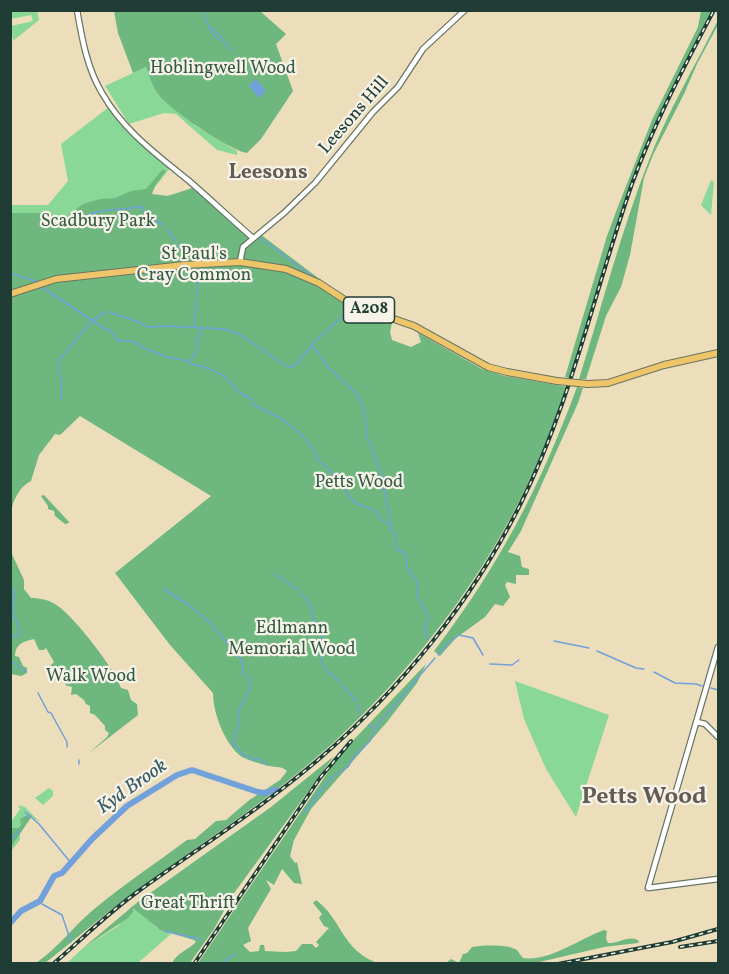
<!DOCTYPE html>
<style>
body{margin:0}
#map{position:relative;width:729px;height:974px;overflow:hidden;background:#ecdebb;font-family:Vollkorn,serif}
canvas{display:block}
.frame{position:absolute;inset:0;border:12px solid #1f3d34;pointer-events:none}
</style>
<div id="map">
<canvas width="729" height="974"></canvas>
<div class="frame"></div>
</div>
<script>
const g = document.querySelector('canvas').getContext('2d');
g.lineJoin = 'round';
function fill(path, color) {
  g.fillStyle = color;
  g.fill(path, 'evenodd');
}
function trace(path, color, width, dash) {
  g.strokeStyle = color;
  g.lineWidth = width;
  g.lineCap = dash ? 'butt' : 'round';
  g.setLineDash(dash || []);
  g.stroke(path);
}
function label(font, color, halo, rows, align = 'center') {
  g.font = font + ' Vollkorn,serif';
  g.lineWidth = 4.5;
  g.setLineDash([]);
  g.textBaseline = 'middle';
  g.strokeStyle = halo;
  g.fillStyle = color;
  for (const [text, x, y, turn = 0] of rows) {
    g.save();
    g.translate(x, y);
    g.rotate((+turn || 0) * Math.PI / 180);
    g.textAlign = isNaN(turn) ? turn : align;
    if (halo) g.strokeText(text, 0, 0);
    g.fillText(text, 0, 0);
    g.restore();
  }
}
const green = new Path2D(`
 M37,11L39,20L13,41L11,26L33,21L31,15L11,19V11Z
 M146,67L158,95L196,126L237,151V155L217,150L176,114L164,113L129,124L105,86Z
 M109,107L133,137L170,168L144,201L188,191L246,241L11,292V205H48L68,181L61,144Z
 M711,180L714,182L711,215L701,205Z
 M515,681L609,715L576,817L546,769L524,719Z
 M49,788L53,791V796L43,805L35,798Z
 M18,805L25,807L40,822L31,817L20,833V840L11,851V822L20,809Z
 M132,906L157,928L171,934L138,963L66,964L83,948L118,926Z`);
const forest = new Path2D(`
 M114,11H260L286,34L276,44L293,91L261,139L247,153C229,150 167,108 157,93C152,85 149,75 146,67L133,73L118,33Z
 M701,11H712L663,106L631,185L571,378L565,377L607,236L617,209L652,120L698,27Z
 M718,20V25L697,64L684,94L653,155L644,178L630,255L621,287L606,316L586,379H579C602,306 621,231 649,160C668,111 695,66 718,20Z
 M163,169L166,171L155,186L152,194L168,196L192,188L254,239L260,234L334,290L332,294L360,313L392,323L390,332L392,340L411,347L421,342L418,333L482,369L505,376L568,387C556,418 544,449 530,479C484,578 413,670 333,743C271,799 200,844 133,893C103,915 75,940 45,963H36C58,948 73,927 93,910C123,885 156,863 187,840L195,839L216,821L226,820L248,801L280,780L287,771C281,765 273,768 265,765C258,763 248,760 242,757C225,745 213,713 213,693L170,645L115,573L211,496L80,416L60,435L55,434L39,455L31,481C20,486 13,500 11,512V213H47L64,219L83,204L100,199L115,198L131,191L146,189Z
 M577,387L583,388L578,403L521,531L508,552L520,556L522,567L529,569V575H516V584L507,582L505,585L510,597L503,606L495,604L485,617L456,638L440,656L434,651C499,566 540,487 577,387Z
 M44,495L69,522V523L65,524L55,516L54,511L48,509V506L41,496Z
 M10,550L24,580V589L31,598C40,598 50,600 58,606C74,617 115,669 121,688L128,690L131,700L137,704L138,715L89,753L107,737L109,733L105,730V726L95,715L90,713V706L86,704L84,700L76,694L71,695L72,687L65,685L69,680L55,667L50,666L54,662L46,648L44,650H39L34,639C23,642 16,643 15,656L19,657L23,666L27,668V673L21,676L11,674Z
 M426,664L417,683L387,722L311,809L294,840L290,856L295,863L297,862L302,884L294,883L282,869L274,885L266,880L271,889L248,928L251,941L243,945L250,952L259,951L260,945H264L265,951L286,952L296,951L302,944H312L316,948L319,945L316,942L329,928L324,926L319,918L322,914L313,903L316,900C342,919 342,951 378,963H198L341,753Z
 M334,756L232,896L214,929L190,963H172C177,953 188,950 196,942L194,940L160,930L133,908V912L128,918L83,948L139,901L271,807Z
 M29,814L32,816L11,847V828H19L21,825L20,819Z
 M604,930L607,931L606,939L608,943C619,944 629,934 639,941L638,943L604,947L535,963H446L451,959L459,963L463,954L467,953L472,947C481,945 509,944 517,950C518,951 521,956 523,958C549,962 579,939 604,930Z`);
const water = new Path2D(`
 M256,79L266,91L259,98L249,86Z`);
const stream = new Path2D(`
 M202,10C207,20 209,33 217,39L218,37
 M211,27C218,32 222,39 228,47
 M229,48L231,50
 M88,215C105,207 125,211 142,206L146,216L164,225
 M166,228L176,241
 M259,237L316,279
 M178,244L188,261
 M10,273L38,282
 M41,287L104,328L110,330L118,341H132L144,348L167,357L188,361L191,364C201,365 222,372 229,381C235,388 241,396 251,398L254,405L280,418L301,434L313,449L319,461L328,468L355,503L371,509L377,513L379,518L391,526V530L396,536V549L405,553L406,556L407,567L417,582V595L429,618L424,628L428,639
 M197,297L199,267
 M347,305V312
 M109,312L138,322L148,327L164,326L225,329L241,335L286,366L291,367L297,364L312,344L346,313
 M195,326L196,300
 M313,346L329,368L358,395L364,409L368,441L372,444L371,448L381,474L391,525
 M191,360L198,349L196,339L200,334V328
 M61,399V382L58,361L92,321L106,312
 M275,574L298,590
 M164,589L189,605L210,623L240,658L243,664V674L250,679L249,690L238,712L240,721L233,743L244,756H250L252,760L260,759L267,765
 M300,593L310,603C310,611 317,630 321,635C319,644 322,649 320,657L327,671L340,682
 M554,641L589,648
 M10,647L11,637L17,636L21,632L12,611L15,593L11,587L12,584
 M597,651L636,668L644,669
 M438,655L448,643L459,635L473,638L483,655
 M10,660L26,672
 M490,664L512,665L519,660
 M654,672L675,683L696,684L702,686
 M342,685L356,701
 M711,688L718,690
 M38,693L48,712L51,713L67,742V747
 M359,704L360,714
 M369,725L374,728H376
 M79,764V760
 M269,789L271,791
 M25,812L39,824L71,863
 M303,814L330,779L348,767L355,755L370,741L378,724L435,658
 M25,818L26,817
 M10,841L20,830
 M40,901H41
 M42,904L62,915L71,942
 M10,917L12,921
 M164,931L200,939
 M220,964L235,954`);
const river = new Path2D(`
 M10,923L21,911L40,901L54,876L62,873L92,839L127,806L177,775L192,770L258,792L264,793L276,790`);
const tertiary = new Path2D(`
 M77,10C82,39 87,68 102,93C123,130 156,154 188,180C210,199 231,219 253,238
 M240,262L243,247L284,213L315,183L373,112L398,87L423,49L465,10
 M718,647L648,888L718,879
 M697,722L705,724L718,737`);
const primary = new Path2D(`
 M10,294L56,279L184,265L240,262L286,269L319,283L351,304L414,326L488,367L507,372L557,381
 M588,384L608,383L664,365L718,353`);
const rail = new Path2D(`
 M680,947L718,941
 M53,964C82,939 109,912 140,890C200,847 263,807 319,759C401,689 471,602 519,507C571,404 594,292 632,184C654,123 684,67 714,10
 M194,964L320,778L351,741
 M558,964L672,942L718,929`);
const primaryBridge = new Path2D(`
 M557,381L588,384`);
const shields = [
 [369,310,51]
];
const shieldNames = [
 ["A208",369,310]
];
const parkNames = [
 ["Hoblingwell Wood",223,70],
 ["Scadbury Park",98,223],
 ["St Paul's",194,256],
 ["Cray Common",194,277],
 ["Petts Wood",359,484],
 ["Edlmann",292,630],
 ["Memorial Wood",292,651],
 ["Walk Wood",91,678],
 ["Great Thrift",188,905]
];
const streetNames = [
 ["Leesons Hill",355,116,-49]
];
const waterNames = [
 ["Kyd Brook",133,788,-35]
];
const quarterNames = [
 ["Leesons",268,174]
];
const districtNames = [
 ["Petts Wood",644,799]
];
fill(green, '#89d897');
fill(forest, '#6eb880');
fill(water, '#71a0da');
trace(stream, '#71a0da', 1.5);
trace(river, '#71a0da', 6);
trace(tertiary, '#677563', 7);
trace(primary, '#677563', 8);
trace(tertiary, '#fff', 4.5);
trace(primary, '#eec569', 6);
trace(rail, '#1f3d34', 4);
trace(rail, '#f7f3e8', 1.5, [4.5]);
trace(primaryBridge, '#677563', 8, []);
trace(primaryBridge, '#eec569', 6);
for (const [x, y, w] of shields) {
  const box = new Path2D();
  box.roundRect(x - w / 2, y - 13, w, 26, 4.5);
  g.fillStyle = '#f7f3e8';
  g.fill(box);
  trace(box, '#1f3d34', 1.5);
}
label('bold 16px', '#1f3d34', null, shieldNames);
label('18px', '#345c48', '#f7f3e8', parkNames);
label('18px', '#1f3d34', '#f7f3e8', streetNames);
label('italic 20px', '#385b66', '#f7f3e8', waterNames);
label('bold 21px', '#625c56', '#f7f3e8', quarterNames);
label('bold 24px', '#625c56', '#f7f3e8', districtNames);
</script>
